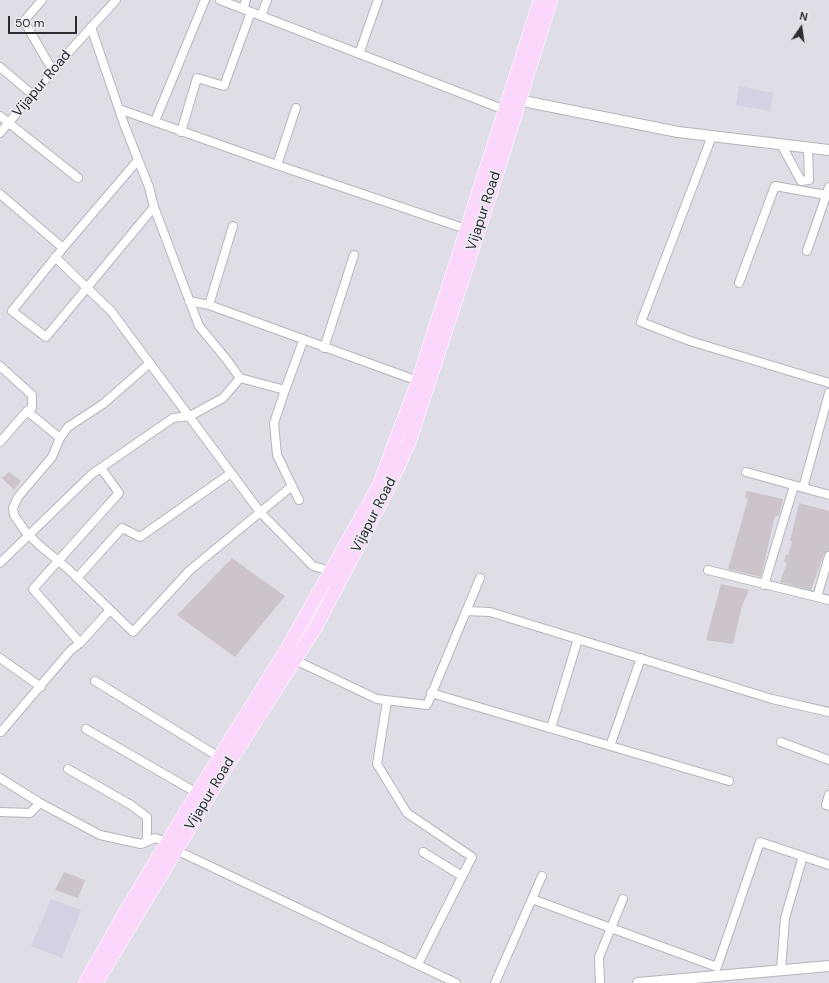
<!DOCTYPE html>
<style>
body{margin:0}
#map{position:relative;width:829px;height:983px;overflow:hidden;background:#dfdee7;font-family:"DM Sans",sans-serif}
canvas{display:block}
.north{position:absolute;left:781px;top:8px;width:40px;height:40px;-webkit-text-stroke:3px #ecebf4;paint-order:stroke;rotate:13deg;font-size:11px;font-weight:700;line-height:16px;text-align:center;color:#2c2c2f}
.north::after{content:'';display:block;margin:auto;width:14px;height:18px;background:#2c2c2f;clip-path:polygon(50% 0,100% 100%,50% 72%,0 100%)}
.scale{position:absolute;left:8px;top:16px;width:69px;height:18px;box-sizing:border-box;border:2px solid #2c2c2f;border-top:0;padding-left:5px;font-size:12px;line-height:14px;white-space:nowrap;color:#2c2c2f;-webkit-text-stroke:3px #ecebf4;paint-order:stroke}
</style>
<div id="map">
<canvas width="829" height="983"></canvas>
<div class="north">N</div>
<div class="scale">50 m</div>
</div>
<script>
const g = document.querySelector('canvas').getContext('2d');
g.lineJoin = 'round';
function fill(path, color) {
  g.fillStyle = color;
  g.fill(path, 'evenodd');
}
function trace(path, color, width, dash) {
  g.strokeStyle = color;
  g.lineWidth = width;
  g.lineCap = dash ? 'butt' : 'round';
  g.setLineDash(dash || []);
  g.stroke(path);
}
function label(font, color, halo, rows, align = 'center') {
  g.font = font + ' "DM Sans",sans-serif';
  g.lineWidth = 3.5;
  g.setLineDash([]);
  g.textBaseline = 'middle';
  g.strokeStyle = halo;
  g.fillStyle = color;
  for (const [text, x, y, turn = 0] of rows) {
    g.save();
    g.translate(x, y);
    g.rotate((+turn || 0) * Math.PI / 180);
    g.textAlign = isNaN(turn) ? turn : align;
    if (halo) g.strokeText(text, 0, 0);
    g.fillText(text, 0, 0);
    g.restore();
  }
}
const built = new Path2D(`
 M739,86L773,93L770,111L736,105Z
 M51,899L81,910L62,958L31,946Z`);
const building = new Path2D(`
 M9,472L21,481L14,490L2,478Z
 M747,491L783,499L779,516H775L761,577L728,569L748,499L745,498Z
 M799,503L829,511V551L824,554L811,590L780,582L787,563L784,562L786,555H788L792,541H790Z
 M232,558L285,596L235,657L177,615Z
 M721,584L749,590L742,606L733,644L706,640Z
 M64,872L85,880L78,898L55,890Z`);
const minor = new Path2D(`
 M42,0L24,21L53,71
 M220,0L505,110
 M243,9L246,0
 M261,16L267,0
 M91,27L124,124L149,187L154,207L199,326L227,360L240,378L285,390L274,423L277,455L299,500
 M359,54L378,0
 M0,67L33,95
 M119,109L277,165L466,229
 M0,116L78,178
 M155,121L205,0
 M181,132L197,78L224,86L251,12
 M0,133L67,54L116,0
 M712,136L641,322L690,341L829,383
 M781,144L801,181L809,180L808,148
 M138,160L63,248L12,311L46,337L154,207
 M277,165L296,108
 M0,194L63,248
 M807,251L829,187
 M55,257L111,311L260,512L313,566L331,571
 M739,283L775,186L826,195
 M189,301L209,305L418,381
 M209,305L233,226
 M324,348L354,255
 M0,366L32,395V408L27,411L0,442
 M285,390L303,341
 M27,411L60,438L52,457L18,497L13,508L14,515L25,531L39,545L67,568L133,632L190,570L292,486
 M60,438L68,427L103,404L150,363
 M746,472L829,495
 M803,488L829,393
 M0,563L92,474L173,418L190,416L223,398L240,378
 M708,570L829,600
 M77,578L122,528L140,537L231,473
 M764,585L794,486
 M817,597L829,556
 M466,611L490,612L772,699L829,712
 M80,643L110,610
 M0,658L41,687
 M295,660L377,699L427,705L480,578
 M95,681L219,757
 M431,693L729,781
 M387,701L377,764L407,813L472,857L418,964
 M551,728L578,639
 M86,729L197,793
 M1,732L70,651L80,643L33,589L119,493L101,468
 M781,742L829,760
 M610,746L641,658
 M68,769L131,805L147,817V841
 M0,778L40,803
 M829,795L826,805L829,806
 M0,812L30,813L40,803L100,835L141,844L155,838L167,842L176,850L456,983
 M423,852L462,876
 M532,899L717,967L760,842L829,865
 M781,970L785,918L803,856
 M495,983L542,876
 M600,983L599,957L623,899`);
const tertiary = new Path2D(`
 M513,99L678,132L829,150
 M638,983L829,966`);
const primary = new Path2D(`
 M85,983L125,912L197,793L285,652L378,487L418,381L540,0
 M96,983L229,763L316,627L386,493L409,443L489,199L551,0`);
const streetNames = [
 ["Vijapur Road",42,84,-50],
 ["Vijapur Road",484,211,-72],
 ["Vijapur Road",374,515,-63],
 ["Vijapur Road",210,794,-59]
];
fill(built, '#d3d2e2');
fill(building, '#ccc4ca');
trace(minor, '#b5b5bd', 10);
trace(tertiary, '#b5b5bd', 12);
trace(primary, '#fff', 14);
trace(minor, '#fff', 8);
trace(tertiary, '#fff', 10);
trace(primary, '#fbd7fb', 13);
label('14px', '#2c2c2f', '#ecebf4', streetNames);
</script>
